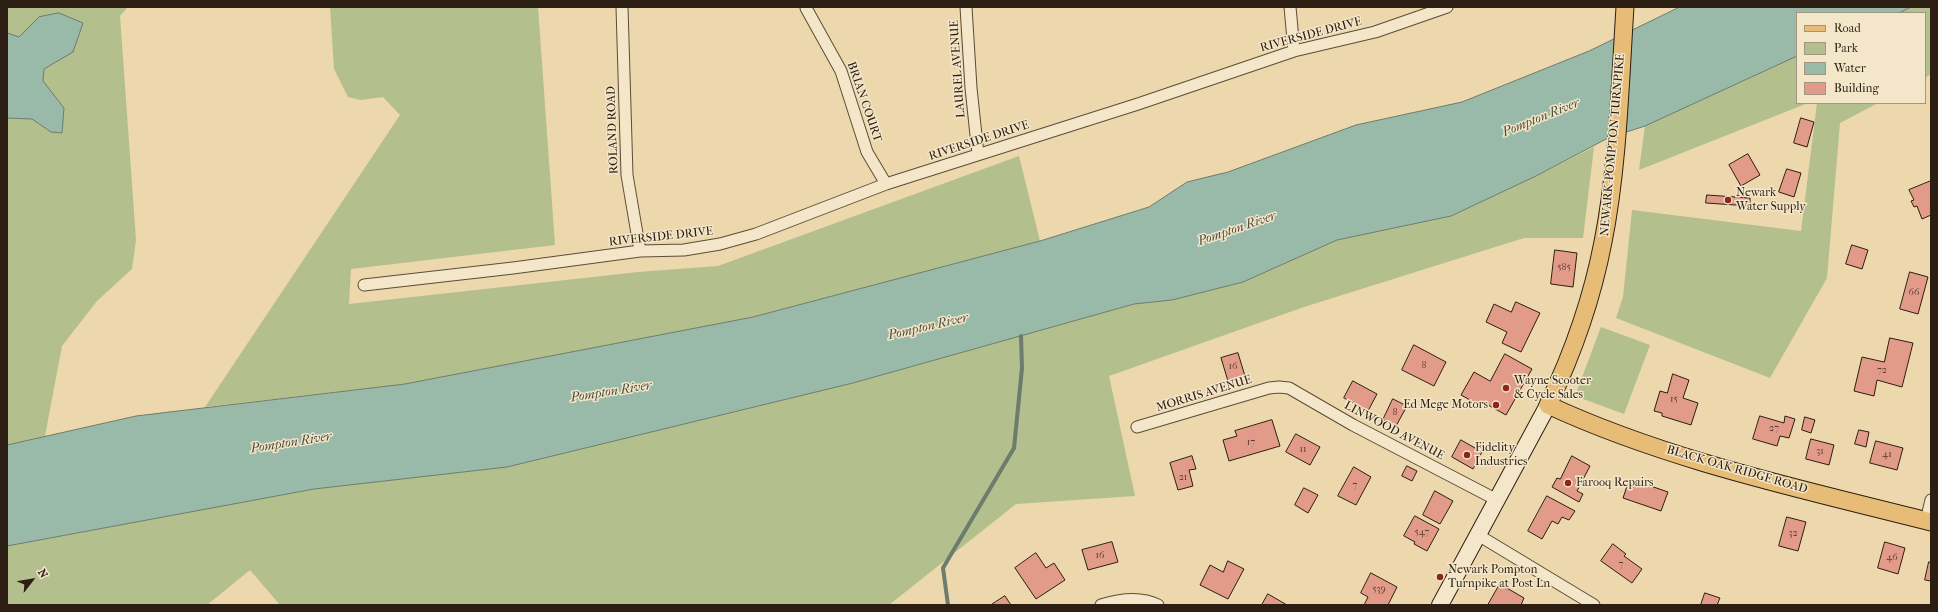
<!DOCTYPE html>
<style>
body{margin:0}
#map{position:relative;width:1938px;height:612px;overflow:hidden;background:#ecd8ac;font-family:"IM FELL French Canon",serif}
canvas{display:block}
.frame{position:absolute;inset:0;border:8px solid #2c1e12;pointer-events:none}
.legend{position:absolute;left:1796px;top:12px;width:130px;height:92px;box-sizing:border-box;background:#f3e6c9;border:1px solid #a39680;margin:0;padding:5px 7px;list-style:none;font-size:12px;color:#2c1e12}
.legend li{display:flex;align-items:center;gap:8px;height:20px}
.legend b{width:20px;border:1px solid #a39680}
.north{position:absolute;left:12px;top:560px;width:40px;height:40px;-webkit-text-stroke:3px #f3e6c9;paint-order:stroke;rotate:59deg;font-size:11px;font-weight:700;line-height:16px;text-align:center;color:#2c1e12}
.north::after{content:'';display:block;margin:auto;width:14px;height:18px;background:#2c1e12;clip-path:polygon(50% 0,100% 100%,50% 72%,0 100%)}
</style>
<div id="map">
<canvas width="1938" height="612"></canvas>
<div class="frame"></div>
<ul class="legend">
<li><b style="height:5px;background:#e6bc76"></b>Road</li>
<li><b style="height:11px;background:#b3bf8d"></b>Park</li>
<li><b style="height:11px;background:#99baa8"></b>Water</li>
<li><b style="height:11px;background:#e19b88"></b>Building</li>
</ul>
<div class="north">N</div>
</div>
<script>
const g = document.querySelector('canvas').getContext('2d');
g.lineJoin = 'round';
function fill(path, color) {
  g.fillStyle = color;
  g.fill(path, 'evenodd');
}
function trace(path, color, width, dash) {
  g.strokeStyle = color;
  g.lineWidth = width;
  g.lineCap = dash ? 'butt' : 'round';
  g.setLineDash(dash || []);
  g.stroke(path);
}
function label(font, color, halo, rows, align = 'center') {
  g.font = font + ' "IM FELL French Canon",serif';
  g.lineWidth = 3;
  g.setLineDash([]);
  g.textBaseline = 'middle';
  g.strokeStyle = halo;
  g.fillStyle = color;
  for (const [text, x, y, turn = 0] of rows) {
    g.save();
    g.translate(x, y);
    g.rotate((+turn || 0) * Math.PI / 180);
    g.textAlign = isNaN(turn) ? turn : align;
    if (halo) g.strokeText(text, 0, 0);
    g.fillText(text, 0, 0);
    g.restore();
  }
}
const green = new Path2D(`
 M7,7H128L120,16L136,240L132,269L97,301L62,346L45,436L7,445Z
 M330,7H538L555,245L351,269L349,304L638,272L718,266L1019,156L1040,241L753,317L405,384L205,407L400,115L383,97L361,100L348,97L334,69Z
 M1911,7H1931V74L1925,78V13H1899Z
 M1797,56V103H1808L1639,170L1645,126Z
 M1817,103H1878L1840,123L1827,278L1770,378L1616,318L1623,297L1632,210L1801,231Z
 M1594,147L1583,238H1524L1304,307L1109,376L1135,496L1016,504L889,605H280L250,570L207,605H7V546L314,489L507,467L853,383L1134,304L1172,300L1243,282L1337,240L1451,216L1536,176Z
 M1601,327L1650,345L1624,414L1575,396Z`);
const water = new Path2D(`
 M1680,7H1911L1899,13H1797V56L1645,126L1608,138L1536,176L1451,216L1337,240L1243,282L1172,300L1134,304L853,383L507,467L314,489L7,546V445L136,416L405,384L753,317L1040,241L1149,207L1187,182L1228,172L1356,125L1462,102L1589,51Z
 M59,13L83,23L73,52L44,69L43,81L64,108L62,133L51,132L32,119L7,118V33L19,37L39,17Z`);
const stream = new Path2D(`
 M948,605L943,568L1014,448L1022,368L1021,336`);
const building = new Path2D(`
 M1801,118L1814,122L1807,147L1794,143Z
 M1748,154L1760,175L1741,186L1729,165Z
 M1787,169L1801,173L1794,197L1779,192Z
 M1931,181V215L1922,219L1917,206L1914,207L1911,201L1914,200L1909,190Z
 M1707,195L1750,198V206L1706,203Z
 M1852,245L1868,250L1862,269L1846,264Z
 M1555,250L1577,253L1573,287L1551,284Z
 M1910,272L1928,277L1918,314L1900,309Z
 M1516,302L1540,313L1521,352L1502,343L1507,332L1486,322L1494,304L1511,312Z
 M1890,338L1913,343L1902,387L1877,380L1874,396L1854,391L1862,357L1884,362Z
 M1414,345L1446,362L1434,386L1402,370Z
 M1238,353L1245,376L1228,381L1221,358Z
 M1505,354L1532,369L1506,415L1481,401L1479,405L1461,395L1474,372L1490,381Z
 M1673,374L1689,380L1683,398L1698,403L1691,425L1662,416V413L1654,411L1660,391L1667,393Z
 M1353,381L1377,394L1368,411L1344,398Z
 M1393,399L1407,406L1396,426L1383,420Z
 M1760,416L1784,423L1785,416L1795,419L1789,438L1780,436L1777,446L1753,439Z
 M1805,417L1815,420L1811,433L1802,430Z
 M1272,420L1280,446L1229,461L1223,440L1237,436L1235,431Z
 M1859,430L1869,432L1866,447L1855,444Z
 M1296,434L1320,447L1310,465L1286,452Z
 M1811,439L1834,445L1829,465L1806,459Z
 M1461,440L1482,452L1473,469L1452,457Z
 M1876,441L1903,448L1897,470L1870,463Z
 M1192,456L1196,469L1189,470L1193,486L1178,490L1170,463Z
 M1572,456L1590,466L1577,491L1583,494L1579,502L1552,487L1557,478L1560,479Z
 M1407,466L1417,471L1412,481L1402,476Z
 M1354,467L1371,477L1356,505L1338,496Z
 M1639,482L1668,492L1661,511L1623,498L1628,483L1638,486Z
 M1304,488L1318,495L1308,513L1295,505Z
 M1435,491L1453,501L1440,524L1423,515Z
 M1547,496L1575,511L1569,520L1562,517L1558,524L1552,521L1542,539L1528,531Z
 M1415,516L1439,529L1427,551L1414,544L1415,542L1404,536Z
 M1787,517L1806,522L1798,551L1779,546Z
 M1112,542L1118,562L1088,570L1082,550Z
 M1885,542L1905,548L1898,574L1878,568Z
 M1613,544L1626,554L1624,556L1642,569L1632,583L1601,561Z
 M1036,553L1046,568L1054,563L1065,580L1036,599L1015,568Z
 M1228,561L1244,569L1228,599L1200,585L1210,565L1223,572Z
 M1929,562H1931V581L1925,580Z
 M1371,573L1397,587L1388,605H1364L1368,597L1361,593Z
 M1500,584L1524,598L1521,605H1488Z
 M1705,593L1720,598L1717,605H1701Z
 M1268,594L1287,605H1262Z
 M1005,596L1011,605H991Z`);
const street = new Path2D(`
 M622,7L627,175L640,251
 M966,7L971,88L978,154
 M1290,7L1294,51
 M806,8L841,71L867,152L886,184
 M364,285L513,268L640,251L684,250L720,244L756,234L886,184L1138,104L1294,51L1375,32L1447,7
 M1137,427L1269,388L1279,387L1289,388L1353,425L1497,500
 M1926,521L1931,500
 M1478,535L1594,605
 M1101,605C1120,599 1140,596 1158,605`);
const secondary = new Path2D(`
 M1440,605L1548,405`);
const primary = new Path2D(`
 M1625,7C1620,84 1618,167 1603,242C1592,299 1573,353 1548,405C1669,461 1802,489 1931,522`);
const markers = [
 [1728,200,4,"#8f2418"],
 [1506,388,4,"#8f2418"],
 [1496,405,4,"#8f2418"],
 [1467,455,4,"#8f2418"],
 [1568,483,4,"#8f2418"],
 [1440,577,4,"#8f2418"]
];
const numberNames = [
 ["585",1564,268],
 ["66",1914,293],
 ["8",1424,366],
 ["16",1233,367],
 ["72",1882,371],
 ["15",1674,400],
 ["8",1395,413],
 ["27",1774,429],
 ["17",1251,443],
 ["11",1303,450],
 ["31",1820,452],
 ["41",1887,455],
 ["21",1183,478],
 ["7",1355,486],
 ["547",1422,533],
 ["32",1793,534],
 ["16",1100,556],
 ["46",1892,558],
 ["7",1621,565],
 ["539",1379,590]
];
const streetNames = [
 ["RIVERSIDE DRIVE",1311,35,-15],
 ["LAUREL AVENUE",958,69,-94],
 ["BRIAN COURT",864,102,71],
 ["ROLAND ROAD",613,130,-92],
 ["RIVERSIDE DRIVE",979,141,-18],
 ["NEWARK-POMPTON TURNPIKE",1613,145,-85],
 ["RIVERSIDE DRIVE",661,237,-6],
 ["MORRIS AVENUE",1204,394,-17],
 ["LINWOOD AVENUE",1394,431,28],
 ["BLACK OAK RIDGE ROAD",1737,470,16]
];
const poiNames = [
 ["Newark",1736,193],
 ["Water Supply",1736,207],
 ["Wayne Scooter",1514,381],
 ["& Cycle Sales",1514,395],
 ["Ed Mege Motors",1488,405,"right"],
 ["Fidelity",1475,448],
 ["Industries",1475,462],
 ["Farooq Repairs",1576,483],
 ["Newark Pompton",1448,570],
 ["Turnpike at Post Ln",1448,584]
];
const waterNames = [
 ["Pompton River",1541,118,-22],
 ["Pompton River",1237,229,-19],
 ["Pompton River",928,327,-13],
 ["Pompton River",611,392,-9],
 ["Pompton River",291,443,-9]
];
fill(green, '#b3bf8d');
fill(water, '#99baa8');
trace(water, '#6d7c6c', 1);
trace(stream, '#6d7c6c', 4);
fill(building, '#e19b88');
trace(building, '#2c1e12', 1);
trace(street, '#5c4c38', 13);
trace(secondary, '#2c1e12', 18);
trace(primary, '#2c1e12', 19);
trace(street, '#f3e6c9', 11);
trace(secondary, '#f3e6c9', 16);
trace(primary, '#e6bc76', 17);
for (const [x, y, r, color] of markers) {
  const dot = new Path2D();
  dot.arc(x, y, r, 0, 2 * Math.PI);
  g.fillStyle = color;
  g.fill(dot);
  trace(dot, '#f3e6c9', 1.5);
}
label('10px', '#593d30', null, numberNames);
label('12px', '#2c1e12', '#f3e6c9', streetNames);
label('12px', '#2c1e12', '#f3e6c9', poiNames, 'left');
label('italic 13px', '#4d4d3f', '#f3e6c9', waterNames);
</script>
